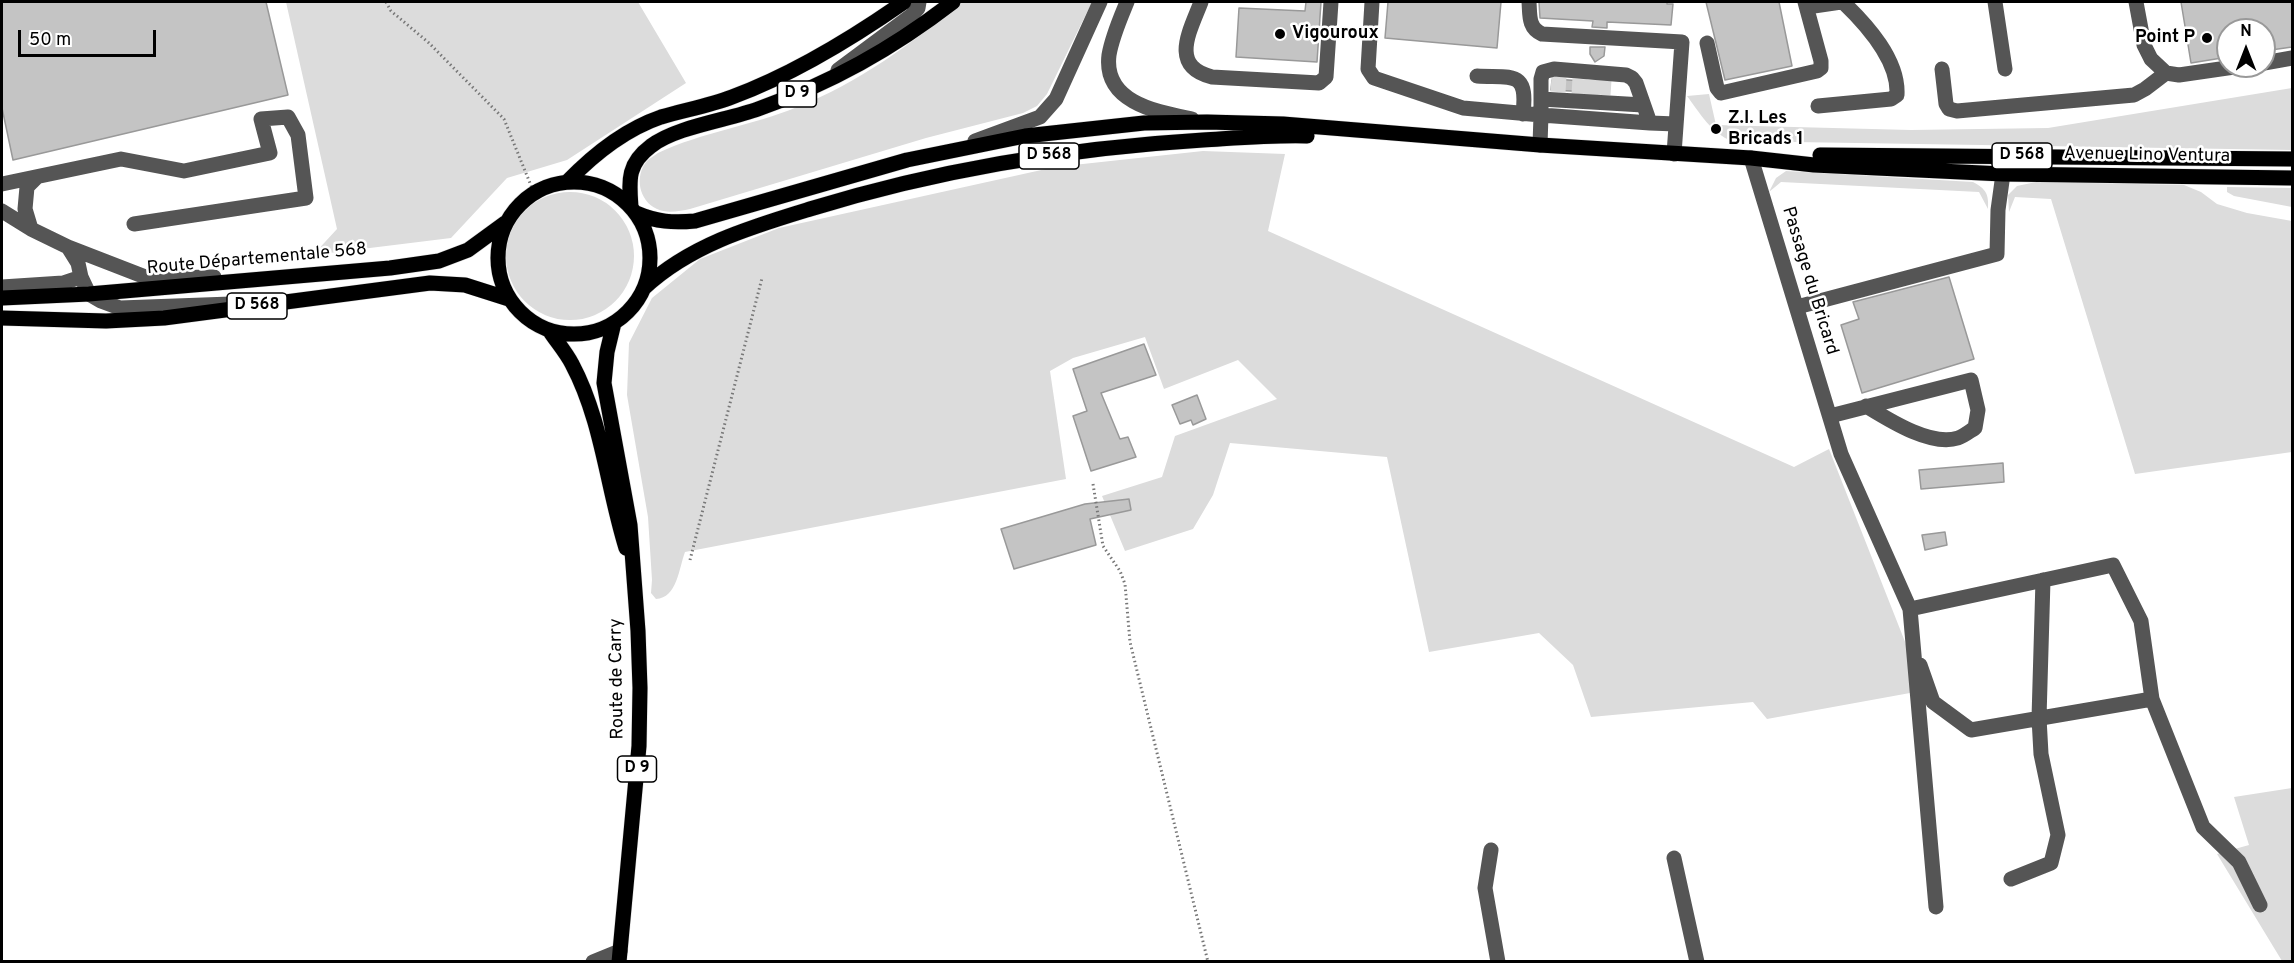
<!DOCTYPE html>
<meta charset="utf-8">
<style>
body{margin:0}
#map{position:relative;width:2294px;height:963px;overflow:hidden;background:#fff;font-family:Overpass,sans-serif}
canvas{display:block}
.frame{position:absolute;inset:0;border:3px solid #000;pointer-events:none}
.north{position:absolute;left:2216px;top:18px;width:60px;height:60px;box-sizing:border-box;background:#fff;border:2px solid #999;border-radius:50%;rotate:0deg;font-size:16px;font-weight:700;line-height:24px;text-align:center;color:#000}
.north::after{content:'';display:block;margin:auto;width:21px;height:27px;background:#000;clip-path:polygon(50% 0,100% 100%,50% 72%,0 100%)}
.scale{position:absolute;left:18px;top:30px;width:138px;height:27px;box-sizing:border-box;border:3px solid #000;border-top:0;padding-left:8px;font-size:18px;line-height:21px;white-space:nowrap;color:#000;-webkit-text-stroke:4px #fff;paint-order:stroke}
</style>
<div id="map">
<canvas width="2294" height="963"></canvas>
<div class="frame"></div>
<div class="north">N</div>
<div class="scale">50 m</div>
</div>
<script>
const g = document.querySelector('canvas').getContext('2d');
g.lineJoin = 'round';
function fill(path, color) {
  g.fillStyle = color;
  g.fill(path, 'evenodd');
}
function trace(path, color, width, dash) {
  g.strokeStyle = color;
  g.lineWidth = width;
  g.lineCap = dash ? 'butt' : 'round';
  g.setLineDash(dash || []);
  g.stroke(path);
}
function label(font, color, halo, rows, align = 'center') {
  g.font = font + ' Overpass,sans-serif';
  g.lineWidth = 5;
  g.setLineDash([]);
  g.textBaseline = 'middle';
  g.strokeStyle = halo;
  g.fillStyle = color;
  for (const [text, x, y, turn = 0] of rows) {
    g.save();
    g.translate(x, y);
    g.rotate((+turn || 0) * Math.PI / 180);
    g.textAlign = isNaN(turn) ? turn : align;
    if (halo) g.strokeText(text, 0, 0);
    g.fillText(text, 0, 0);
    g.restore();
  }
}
const green = new Path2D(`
 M286,2H638L686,83L567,160L507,178L451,238L313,255L337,229Z
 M962,2H1092L1047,94L1037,106L1023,113L926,138L690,209C680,211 667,214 657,209C639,201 634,176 647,161C650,158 655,155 658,153C702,132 752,126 797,107C859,83 912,43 962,2Z
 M2292,88V150L1732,141C1712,134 1699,112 1687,96L1709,94L1716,125L1911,130L2048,128Z
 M1203,151L1285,154L1268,231L1794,467L1829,449L1911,657L1910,693L1767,719L1753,702L1591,717L1573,665L1539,633L1429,652L1387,457L1230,443L1213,495L1193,529L1125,551L1102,496L1162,477L1175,436L1277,399L1238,360L1164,389L1145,337L1073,358L1050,371L1066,479L685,552C679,568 677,598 656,599L651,593L652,580L648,517L627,395L629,343L652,298L700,259L779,228L1055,167Z
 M1786,171L1973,182C1986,189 1989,194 1988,209L1979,192L1781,182L1769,192L1776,178Z
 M2036,182L2184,185L2201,192L2217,204L2247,213L2292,221V452L2135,474L2051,199L2015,197L2009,212L2008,195L2017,186Z
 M2227,187L2292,188V207L2234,196L2227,192Z
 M506 256a64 64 0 1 1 128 0a64 64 0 1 1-128 0Z
 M2292,788V961H2282L2217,854L2249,845L2234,797Z`);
const building = new Path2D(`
 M2,2H266L288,95L13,160L2,108Z
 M1306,2H1321L1317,62L1236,57L1239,8L1305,11Z
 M1388,2H1501L1497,48L1385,38Z
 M1539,2H1667V4H1673L1671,25L1607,22V28L1592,27L1593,21L1540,18Z
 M1706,2H1779L1792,66L1725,80Z
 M2181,2H2292V47L2264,51V30H2228V57L2191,63Z
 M1590,47H1605L1604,56L1595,62L1590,54Z
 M1555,79L1610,83L1609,93L1551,90L1552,80Z
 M1949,277L1974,359L1862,393L1841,325L1859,319L1853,302Z
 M1144,344L1156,375L1101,393L1120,439L1128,437L1136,457L1091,471L1073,416L1087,411L1073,369Z
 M1197,395L1206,419L1193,425L1191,420L1180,424L1172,405Z
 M2003,463L2004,482L1921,489L1919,470Z
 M1129,499L1131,510L1090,519L1096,545L1014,569L1001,529L1085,504Z
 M1945,532L1947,545L1925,550L1922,535Z`);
const minorTunnel = new Path2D(`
 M1558,92L1559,77
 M1579,94L1580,78
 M1591,95V79
 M1603,95L1604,80`);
const path = new Path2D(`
 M386,2L391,11L429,43L504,119L534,193
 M1093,484L1103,546L1120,571L1125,584L1130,642L1208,962
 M690,560L762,278`);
const minor = new Path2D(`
 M1127,2C1120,19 1112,37 1109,55C1103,103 1158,112 1192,119
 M1201,2C1190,31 1169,66 1212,77L1319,83L1326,77L1331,2
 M1372,2L1368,69L1374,78L1463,108L1541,115L1540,145
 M1529,2C1530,15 1528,28 1542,34L1682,42L1674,154
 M1995,2L2005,69
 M2136,2L2144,45L2151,59L2166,73L2179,75L2241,66
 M1807,7L1841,2
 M1707,43L1717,88L1721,93L1817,71L1821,68V61L1805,2
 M2264,63L2292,58
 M1942,69L1946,104L1949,109L1957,111L2134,95L2145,89L2166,73
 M838,70L912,15L918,8L919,2
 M1477,76C1513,78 1528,70 1523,114
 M1541,99L1643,105
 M1818,106L1891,99L1897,95C1899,60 1867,25 1843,2
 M1650,123L1541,115V79L1543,72L1554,69L1626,75L1632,78L1636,83L1650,123L1676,124
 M975,141L1040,117L1056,99L1100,2
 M1751,158L1841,454L1910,609L1936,907
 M2,184L121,159L184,171L270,153L261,119L288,117L298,135L306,198L134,224
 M2,211L31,229L68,247L148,278L214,277
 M31,229L25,209L27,187L36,178
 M68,247L78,263L81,277L89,294L101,301L120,308L231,304
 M2,287L63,283L81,277
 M1797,307L1997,254L1998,210L2003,174
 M1830,416L1971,380L1978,410L1975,428C1970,431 1964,436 1958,438C1931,447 1889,420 1866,406
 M1910,609L2113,565L2141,621L2152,699L1971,730L1933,702L1920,665
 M2152,699L2203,827L2239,862L2260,905
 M1491,850L1485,888L1498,962
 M1674,858L1697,962
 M2011,879L2051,863L2058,835L2041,754L2039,718L2043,580
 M593,962L620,951`);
const major = new Path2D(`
 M1820,155L2292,159
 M498 258a76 76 0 1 1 152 0a76 76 0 1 1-152 0Z
 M567,182C593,155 626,129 661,117C684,110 709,106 732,97C794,74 851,39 904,2
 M631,207C629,180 627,164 651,146C675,127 728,120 758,109C831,83 892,49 953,2
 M636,213C657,222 673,223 695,221L907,160L1025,136L1144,123L1207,122L1283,124L1540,145L1751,158L1814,165L2003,174L2292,178
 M644,288C690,245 751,227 810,209C937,170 1070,148 1203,140C1237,138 1272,135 1307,136
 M2,298L89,294L390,268L439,261L468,250L505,223
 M2,318L106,321L164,318L430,283L465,285L509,299
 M614,323L607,352L604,383L630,525L638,631L640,688L639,746L619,962
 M549,330C556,341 566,352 572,364C602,420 607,487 626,548`);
const markers = [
 [1280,34,6,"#000"],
 [2207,38,6,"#000"],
 [1716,129,6,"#000"]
];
const shields = [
 [797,94,39],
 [1049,156,60],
 [2022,156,60],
 [257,306,60],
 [637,769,39]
];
const shieldNames = [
 ["D 9",797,94],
 ["D 568",1049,156],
 ["D 568",2022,156],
 ["D 568",257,306],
 ["D 9",637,769]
];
const poiNames = [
 ["Vigouroux",1292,34],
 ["Point P",2195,38,"right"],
 ["Z.I. Les",1728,119],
 ["Bricads 1",1728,140]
];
const streetNames = [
 ["Avenue Lino Ventura",2147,156,1],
 ["Route Départementale 568",257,260,-5],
 ["Passage du Bricard",1809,281,73],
 ["Route de Carry",618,679,-91]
];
fill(green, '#dcdcdc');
fill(building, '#c4c4c4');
trace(building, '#999', 1.5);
trace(minorTunnel, '#d9d9d9', 15, [15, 8]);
trace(major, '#dbdbdb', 16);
trace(path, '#777', 3, [1.5, 3]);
trace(minor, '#555', 15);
trace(major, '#000', 15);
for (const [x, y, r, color] of markers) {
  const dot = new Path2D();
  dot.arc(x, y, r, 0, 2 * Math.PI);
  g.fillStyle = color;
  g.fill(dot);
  trace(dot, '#fff', 2);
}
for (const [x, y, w] of shields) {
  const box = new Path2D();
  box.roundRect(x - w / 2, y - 13, w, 26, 4.5);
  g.fillStyle = '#fff';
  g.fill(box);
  trace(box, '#000', 1.5);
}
label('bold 16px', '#000', null, shieldNames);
label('bold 18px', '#000', '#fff', poiNames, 'left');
label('18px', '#000', '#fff', streetNames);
</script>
